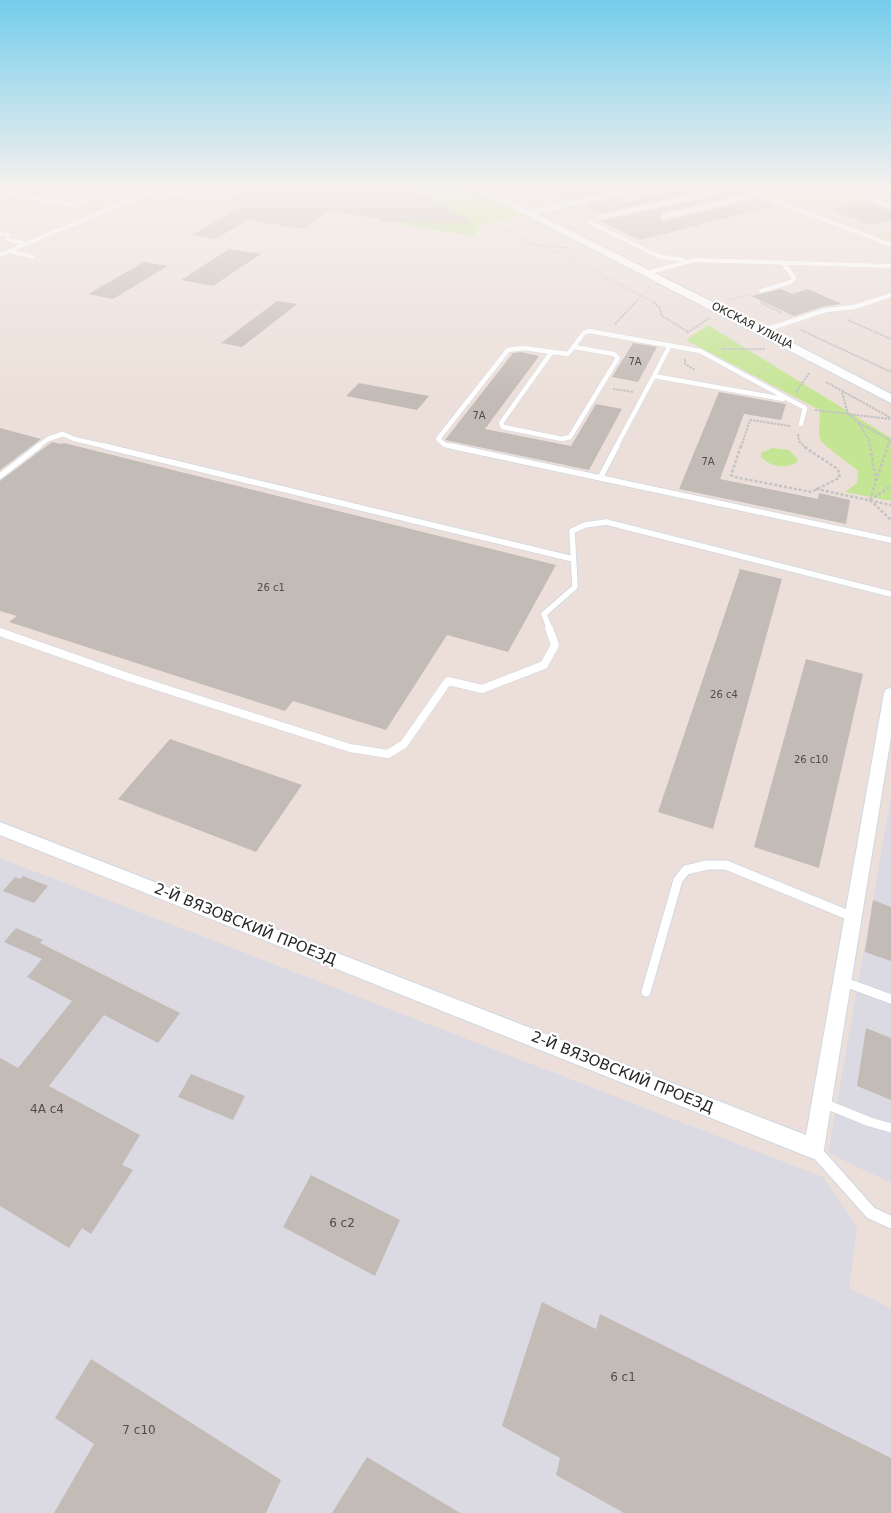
<!DOCTYPE html>
<meta charset="utf-8">
<style>
body{margin:0}
canvas{display:block;background:#ecdfd9}
</style>
<canvas width="891" height="1513"></canvas>
<script>
const g = document.querySelector('canvas').getContext('2d');
g.lineJoin = 'round';
function fill(path, color) {
  g.fillStyle = color;
  g.fill(path, 'evenodd');
}
function trace(path, color, width, dash) {
  g.strokeStyle = color;
  g.lineWidth = width;
  g.lineCap = dash ? 'butt' : 'round';
  g.setLineDash(dash || []);
  g.stroke(path);
}
function label(font, color, halo, rows, align = 'center') {
  g.font = font + ' "DejaVu Sans",sans-serif';
  g.lineWidth = 4.5;
  g.setLineDash([]);
  g.textBaseline = 'middle';
  g.strokeStyle = halo;
  g.fillStyle = color;
  for (const [text, x, y, turn = 0] of rows) {
    g.save();
    g.translate(x, y);
    g.rotate((+turn || 0) * Math.PI / 180);
    g.textAlign = isNaN(turn) ? turn : align;
    if (halo) g.strokeText(text, 0, 0);
    g.fillText(text, 0, 0);
    g.restore();
  }
}
const industrial = new Path2D(`
 M891,797V1183L828,1153Z
 M0,858L823,1177L857,1227L849,1288L891,1308V1513H0Z`);
const education = new Path2D(`
 M795,188H891V242L767,195Z`);
const green = new Path2D(`
 M407,188H466L522,215L476,225L481,230L472,236L397,224L395,222L468,220Z
 M708,325L891,438V501L845,492L857,483L858,471C851,464 821,445 820,438C818,429 820,419 820,410L686,340Z
 M772,448L789,450L798,459L796,463C784,469 771,467 761,457V453Z`);
const building = new Path2D(`
 M250,188H412L474,223L379,222L382,219L329,211L303,229L248,220L215,239L192,235L246,204L227,200Z
 M548,188H620L571,199Z
 M686,188H717L602,213L584,205L621,197V203Z
 M732,189L744,194L662,213L660,218L664,221L756,199L774,206L640,240L601,221L729,193Z
 M866,201L891,211V219L871,225L831,210Z
 M229,249L261,254L213,286L181,280Z
 M144,262L168,266L113,299L88,294Z
 M781,289L792,294L808,289L842,304L825,306L794,316L751,296Z
 M277,301L297,304L242,347L221,343Z
 M633,343L657,347L638,382L612,377Z
 M521,352L539,356L485,429L571,446L596,404L622,409L589,470L445,440L513,353Z
 M359,383L429,396L417,410L346,396Z
 M719,392L786,404L781,420L744,414L720,479L818,499L819,493L850,500L846,524L679,489Z
 M0,428L41,439L0,470Z
 M52,442L61,444L64,443L556,565L508,652L447,635L386,730L293,701L285,711L9,622L17,616L0,611V481Z
 M740,569L782,579L713,829L658,812Z
 M806,659L863,674L819,868L754,847Z
 M170,739L302,785L256,852L118,799Z
 M23,876L48,886L34,903L3,891L15,877L20,879Z
 M873,900L891,907V961L865,952Z
 M16,928L43,940L40,943L180,1013L158,1043L104,1015L49,1086L140,1135L122,1165L133,1170L91,1234L82,1228L69,1248L0,1206V1058L18,1068L72,1001L27,977L42,959L4,942Z
 M866,1028L891,1038V1100L857,1086Z
 M191,1074L245,1096L233,1120L178,1097Z
 M311,1175L400,1220L375,1276L283,1227Z
 M542,1302L596,1329L600,1314L891,1458V1513H624L556,1475L560,1458L502,1426Z
 M91,1359L281,1480L266,1513H54L94,1444L55,1418Z
 M367,1457L460,1513H332Z`);
const pathFar2 = new Path2D(`
 M493,224L529,243L544,246L656,303
 M547,246L568,248
 M729,300L752,294
 M760,302L762,303
 M635,303L650,287`);
const pathFar1 = new Path2D(`
 M653,302L660,308L661,315L688,332
 M760,302L782,313
 M848,320L891,339
 M615,324L636,302
 M801,330L891,372
 M687,333L709,318
 M721,349H765
 M685,359V364L695,370
 M826,382L891,418
 M613,389L634,392
 M796,392L810,372
 M842,392L848,414L858,422L869,440L870,447
 M815,410L890,419
 M859,423L890,440L887,447
 M798,434L799,441L805,447
 M741,447L750,420L790,426`);
const path = new Path2D(`
 M741,446L731,475L735,477L811,492L839,478L840,473L836,468L803,446
 M876,481L888,446
 M816,489L891,505
 M870,500L876,481L870,446
 M870,500L891,520
 M870,500L891,486`);
const laneFar5 = new Path2D(`
 M741,188L891,245
 M862,188L877,193
 M891,189L867,197L891,207
 M155,190L180,194
 M487,192L507,188
 M755,193L777,188
 M8,194L73,205L108,188
 M602,217L728,189
 M663,217L759,194
 M591,223L658,256L683,260
 M0,234L8,235L7,239L28,244
 M8,251L33,257
 M0,255L159,188
 M647,273L694,260L891,266
 M761,291L791,282L794,278L783,263
 M867,303L891,295`);
const laneFar4 = new Path2D(`
 M762,331L826,310L854,307L870,302
 M670,345L654,376L783,399
 M551,353L501,423L503,427L562,439L570,437L618,358L614,354L574,347
 M37,447L48,439L63,434L74,439L109,447
 M457,447L445,445L438,439L508,350L523,348L568,354L584,333L589,331L700,351L805,408L801,424
 M616,447L654,376`);
const laneFar3 = new Path2D(`
 M104,446L573,559
 M451,446L891,540
 M0,476L39,446
 M600,478L617,446
 M550,630L544,614L575,587L572,531L585,525L606,522L891,594`);
const laneFar2 = new Path2D(`
 M0,632L128,677L350,748L388,754L404,744L448,681L482,689L544,665L555,645L549,628`);
const laneFar1 = new Path2D(`
 M842,981L891,999
 M646,992L678,880L686,870L707,865H726L853,917
 M823,1103L870,1122L891,1128`);
const lane = new Path2D(`
 M814,1149L871,1213L891,1222`);
const street = new Path2D(`
 M19,188H27L0,200V196Z
 M891,688V737L824,1149L821,1156L814,1159L0,835V822L806,1135L884,693L886,689Z`);
const secondary = new Path2D(`
 M474,188H484L529,210L628,188H642L641,190L537,214L766,329L891,394V403Z`);
const numberNames = [
 ["7А",635,362],
 ["7А",479,416],
 ["7А",708,462],
 ["26 с1",271,588],
 ["26 с4",724,695],
 ["26 с10",811,760]
];
const farStreetnames = [
 ["ОКСКАЯ УЛИЦА",752,326,27]
];
const nearNumbernames = [
 ["4А с4",47,1110],
 ["6 с2",342,1224],
 ["6 с1",623,1378],
 ["7 с10",139,1431]
];
const nearStreetnames = [
 ["2-Й ВЯЗОВСКИЙ ПРОЕЗД",245,925,22],
 ["2-Й ВЯЗОВСКИЙ ПРОЕЗД",622,1073,22]
];
fill(industrial, '#dbdae3');
fill(education, '#eed8c8');
fill(green, '#c4e593');
fill(building, '#c3bbb5');
trace(laneFar5, '#cfd7e2', 4.5);
trace(laneFar4, '#cfd7e2', 5.5);
trace(laneFar3, '#cfd7e2', 7);
trace(laneFar2, '#cfd7e2', 9);
trace(laneFar1, '#cfd7e2', 11);
trace(lane, '#cfd7e2', 14);
trace(street, '#cfd7e2', 2);
trace(secondary, '#cfd7e2', 2);
trace(pathFar2, '#c3c3c3', 1, [2, 1]);
trace(pathFar1, '#c3c3c3', 2, [2.5, 1]);
trace(path, '#c3c3c3', 2.5, [3, 2]);
trace(laneFar5, '#fff', 4);
trace(laneFar4, '#fff', 4.5);
trace(laneFar3, '#fff', 5.5);
trace(laneFar2, '#fff', 8);
trace(laneFar1, '#fff', 9);
trace(lane, '#fff', 12);
fill(street, '#fff');
fill(secondary, '#fff');
const sky = g.createLinearGradient(0, 0, 0, 399);
sky.addColorStop(0, '#74cdec');
sky.addColorStop(0.47, '#f6f1ee');
sky.addColorStop(1, '#f6f1ee00');
g.fillStyle = sky;
g.fillRect(0, 0, 891, 399);
label('10px', '#4f4d4b', null, numberNames);
label('11px', '#282828', '#fff', farStreetnames);
label('12px', '#4f4d4b', null, nearNumbernames);
label('15px', '#282828', '#fff', nearStreetnames);
</script>
